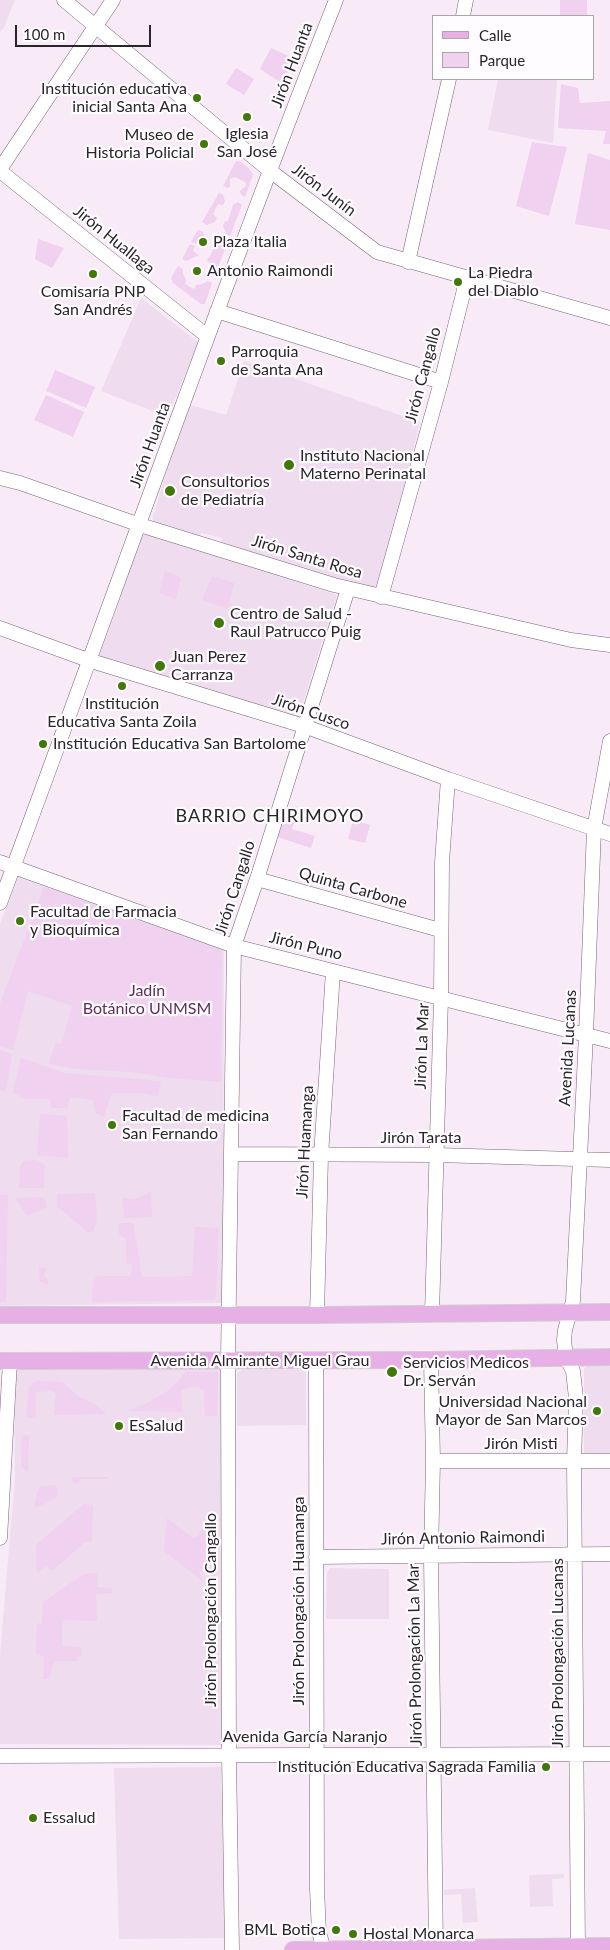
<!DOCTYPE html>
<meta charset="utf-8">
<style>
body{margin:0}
#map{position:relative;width:610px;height:1950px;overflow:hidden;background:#f8ebf7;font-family:Lato,sans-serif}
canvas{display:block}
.legend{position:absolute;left:432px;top:15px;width:162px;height:65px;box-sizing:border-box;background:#fffcff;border:1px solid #aaa6aa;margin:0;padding:6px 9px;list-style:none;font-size:15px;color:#2a252a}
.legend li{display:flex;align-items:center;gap:10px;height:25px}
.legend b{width:25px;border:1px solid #aaa6aa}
.scale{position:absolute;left:15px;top:25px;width:136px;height:22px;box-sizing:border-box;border:2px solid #2a252a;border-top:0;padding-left:6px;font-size:15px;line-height:18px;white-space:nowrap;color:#2a252a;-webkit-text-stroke:4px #fffcff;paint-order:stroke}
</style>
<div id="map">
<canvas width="610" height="1950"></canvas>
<ul class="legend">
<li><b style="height:6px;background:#e6afe6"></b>Calle</li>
<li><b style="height:14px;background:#f0d1ef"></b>Parque</li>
</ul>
<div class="scale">100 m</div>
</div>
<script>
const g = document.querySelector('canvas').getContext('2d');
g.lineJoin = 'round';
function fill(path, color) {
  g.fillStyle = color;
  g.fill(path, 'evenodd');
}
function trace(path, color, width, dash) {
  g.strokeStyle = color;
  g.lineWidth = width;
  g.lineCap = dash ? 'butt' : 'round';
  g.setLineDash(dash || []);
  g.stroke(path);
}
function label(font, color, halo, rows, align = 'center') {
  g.font = font + ' Lato,sans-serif';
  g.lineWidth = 4.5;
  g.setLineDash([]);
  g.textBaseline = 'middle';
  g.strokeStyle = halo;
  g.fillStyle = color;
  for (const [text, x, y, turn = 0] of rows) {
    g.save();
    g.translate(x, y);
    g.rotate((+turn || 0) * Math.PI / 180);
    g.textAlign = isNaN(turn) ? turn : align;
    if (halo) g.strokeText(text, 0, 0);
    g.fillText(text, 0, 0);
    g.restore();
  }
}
const built = new Path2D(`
 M0,0H15L4,28L0,32Z
 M498,79H557L553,143L488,130Z
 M141,298L198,342L168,417L101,391Z
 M244,361L420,422L380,586L375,589L221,544L222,538L201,533L199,538L153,524V516L187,404L226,415Z
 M144,532L337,595L299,715L294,719L101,657L99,650L141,535Z
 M18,875L224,946L223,1303L0,1306V924Z
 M586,1366H610V1453H584V1369Z
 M14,1368L222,1369V1745L0,1744V1655L15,1478Z
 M242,1370H302L306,1371V1425L237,1426V1373Z
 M330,1568L389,1569V1619H326L327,1572Z
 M221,1767L225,1938L119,1939L114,1768Z
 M564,1874V1878L552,1879L553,1906L530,1907L529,1875Z
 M475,1888L478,1922L463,1923L461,1894L444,1895V1890Z`);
const green = new Path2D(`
 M560,0H587V16H560Z
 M271,48L293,58L283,84L260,69Z
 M236,68L254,79L244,95L226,84Z
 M561,84L578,88L580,103L610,101V144H603L606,131L558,128Z
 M532,142L567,147L549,216L516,206Z
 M588,153L610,160V230L575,224Z
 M236,161C242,161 251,169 253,175L245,197L241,195L240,191L246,186L245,182L235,177L230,179V187L227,188L223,186Z
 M219,193L223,195L225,201L223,205L218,204L213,214L217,218L215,222L207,225L202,222Z
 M238,202L242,205L230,236L226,234L223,226L225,221H228L233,205Z
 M198,230L203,232L206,241L199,240L196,244L191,242Z
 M38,239L64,248L52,268L35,259Z
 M222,242L227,244L215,275L212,274L211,265L207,260C212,254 212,253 214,245Z
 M190,244L195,246L193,251L199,255L186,261L182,259Z
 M178,266L183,269V274L186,280L185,284L194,289L196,285L202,284L208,281L212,283L205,304H201L173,283L171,278Z
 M55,370L95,387L86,408L46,391Z
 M46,395L84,412L73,437L34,420Z
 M165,571L181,578L176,599L159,593Z
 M212,576L234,583L228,609L202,600Z
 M284,816L295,820L292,829L315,836L311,848L277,837Z
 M353,820L370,825L365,843L348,839Z
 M44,887L220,948L222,956L221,1082L169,1078L131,1072L77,1069L49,1064L55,1044L62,1043L72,1006L28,991L13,1050L0,1046V1004Z
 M0,1050L12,1054L6,1091L0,1090Z
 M21,1058L65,1073L161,1081L158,1096L139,1093H112L104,1116L96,1114L93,1100L70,1097L67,1108H52L50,1099H26L13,1092Z
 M40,1114L67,1116L68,1158L37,1155Z
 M35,1160L45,1165L44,1188H19L20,1167L23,1161Z
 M151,1192L152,1217L124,1218L122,1198L135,1199Z
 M95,1193L97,1220L94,1230L89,1233L57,1206V1194Z
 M0,1195H8L6,1302H0Z
 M44,1197L47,1207L27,1216L16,1198Z
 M119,1223H133L142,1277L192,1276L195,1227L219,1228L216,1296L214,1300L92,1302L93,1282L97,1276H131L132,1264L126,1263V1239L119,1234Z
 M39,1267L47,1269L43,1275L48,1280V1284L40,1282Z
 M185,1372H218L217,1416H205L204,1390C198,1386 187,1387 181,1390L182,1412L129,1411C152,1401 171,1393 185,1372Z
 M37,1381L62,1382L79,1397L95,1404L106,1414L54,1415L56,1394L52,1391L36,1392L35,1418L26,1417L29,1386Z
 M29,1435L28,1472L21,1466L22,1436Z
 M72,1477H107L108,1479H81L75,1484V1481L72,1482Z
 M55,1485L58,1489L57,1497L39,1507L34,1506L39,1487Z
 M84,1504L93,1505L92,1542H85L52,1571L46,1566L37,1573L36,1545Z
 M167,1518L193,1538L197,1536L207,1522V1563L200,1572L203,1581L164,1551Z
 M97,1573V1587L112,1588V1593L96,1594L97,1621L62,1620V1646L81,1647V1656L76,1657L77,1661H54L49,1679H43L44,1657L36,1653L37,1623L42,1624L43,1602L84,1574Z`);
const minor = new Path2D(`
 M64,0L269,170L377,252L610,318
 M463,16L466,0
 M0,169L113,0
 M0,171L207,336
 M408,262L449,79
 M217,311L441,382
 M0,478L20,483L140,525L334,585L571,640L610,645
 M381,597L441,382L467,278
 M0,628L88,660L304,726L448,779L610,834
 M0,862L234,946L610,1041
 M257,879L440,930
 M0,903C112,602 218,299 336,0
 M232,1154L436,1155L610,1160
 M432,1314L441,998L442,862L448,779
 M317,1315L321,1156L333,971
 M431,1360L433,1461L431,1557L436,1950
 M316,1361L317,1889L319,1932L324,1950
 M433,1461H610
 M0,1538L10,1361
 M316,1557L610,1554
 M0,1756L610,1754
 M232,1950L229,1755L228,1360L234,946L257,879L348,589
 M578,1950L574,1461L576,1398L573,1371L566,1357L564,1340L565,1330L573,1301L586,1035L594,829L610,741`);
const major = new Path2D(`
 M0,1315H317L610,1312
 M0,1361L431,1360L610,1357
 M293,1950L610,1946`);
const markers = [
 [197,98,5,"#41780a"],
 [247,117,5,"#41780a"],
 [204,144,5,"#41780a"],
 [203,242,5,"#41780a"],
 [197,271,5,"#41780a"],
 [93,274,5,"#41780a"],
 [458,282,5,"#41780a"],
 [221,361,5,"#41780a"],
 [289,465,6,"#41780a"],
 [170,491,6,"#41780a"],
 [219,623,6,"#41780a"],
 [160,666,6,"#41780a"],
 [122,686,5,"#41780a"],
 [43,744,5,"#41780a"],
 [20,921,5,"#41780a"],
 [112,1125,5,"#41780a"],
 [392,1372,6,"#41780a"],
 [597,1411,5,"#41780a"],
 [119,1426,5,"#41780a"],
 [546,1767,5,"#41780a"],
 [33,1818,5,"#41780a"],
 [336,1930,5,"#41780a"],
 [353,1934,5,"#41780a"]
];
const streetNames = [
 ["Jirón Huanta",292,65,-69],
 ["Jirón Junín",324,190,37],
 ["Jirón Huallaga",114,240,39],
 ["Jirón Cangallo",423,375,-75],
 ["Jirón Huanta",150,445,-70],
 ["Jirón Santa Rosa",307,557,17],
 ["Jirón Cusco",311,712,19],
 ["Jirón Cangallo",235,888,-72],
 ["Quinta Carbone",353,888,16],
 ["Jirón Puno",306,946,14],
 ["Jirón La Mar",422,1046,-88],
 ["Avenida Lucanas",568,1048,-87],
 ["Jirón Tarata",421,1138],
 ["Jirón Huamanga",305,1142,-87],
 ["Avenida Almirante Miguel Grau",260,1361],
 ["Jirón Misti",521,1444],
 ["Jirón Antonio Raimondi",463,1538,-1],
 ["Jirón Prolongación Huamanga",299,1601,-90],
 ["Jirón Prolongación Cangallo",211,1610,-90],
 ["Jirón Prolongación Lucanas",558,1653,-90],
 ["Jirón Prolongación La Mar",415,1655,-91],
 ["Avenida García Naranjo",305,1737]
];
const poiNames = [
 ["Institución educativa",187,89,"right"],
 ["inicial Santa Ana",187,107,"right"],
 ["Iglesia",247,134,"center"],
 ["San José",247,152,"center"],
 ["Museo de",194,135,"right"],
 ["Historia Policial",194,153,"right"],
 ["Plaza Italia",213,242],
 ["Antonio Raimondi",207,271],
 ["La Piedra",468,273],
 ["del Diablo",468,291],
 ["Comisaría PNP",93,292,"center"],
 ["San Andrés",93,310,"center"],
 ["Parroquia",231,352],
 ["de Santa Ana",231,370],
 ["Instituto Nacional",300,456],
 ["Materno Perinatal",300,474],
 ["Consultorios",181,482],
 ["de Pediatría",181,500],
 ["Centro de Salud -",230,614],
 ["Raul Patrucco Puig",230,632],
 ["Juan Perez",171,657],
 ["Carranza",171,675],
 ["Institución",122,704,"center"],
 ["Educativa Santa Zoila",122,722,"center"],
 ["Institución Educativa San Bartolome",53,744],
 ["Facultad de Farmacia",30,912],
 ["y Bioquímica",30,930],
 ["Facultad de medicina",122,1116],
 ["San Fernando",122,1134],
 ["Servicios Medicos",403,1363],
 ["Dr. Serván",403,1381],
 ["Universidad Nacional",587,1402,"right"],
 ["Mayor de San Marcos",587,1420,"right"],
 ["EsSalud",129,1426],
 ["Institución Educativa Sagrada Familia",536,1767,"right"],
 ["Essalud",43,1818],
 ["BML Botica",326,1930,"right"],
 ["Hostal Monarca",363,1934]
];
const parkNames = [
 ["Jadín",147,991],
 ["Botánico UNMSM",147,1009]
];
const neighbourhoodNames = [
 ["BARRIO CHIRIMOYO",270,816]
];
fill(built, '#efdcee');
fill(green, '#f0d1ef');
trace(minor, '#736973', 15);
trace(major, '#d0cfd0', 18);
trace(minor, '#fff', 14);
trace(major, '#e6afe6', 16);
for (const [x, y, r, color] of markers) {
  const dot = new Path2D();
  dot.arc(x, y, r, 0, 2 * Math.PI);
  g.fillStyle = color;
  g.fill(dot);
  trace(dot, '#fffcff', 2);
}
label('16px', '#2a252a', '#fffcff', streetNames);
label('16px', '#2a252a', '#fffcff', poiNames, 'left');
label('16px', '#5d2f5d', '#fffcff', parkNames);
g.letterSpacing = '1px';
label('18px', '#2a252a', '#fffcff', neighbourhoodNames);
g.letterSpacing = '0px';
</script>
